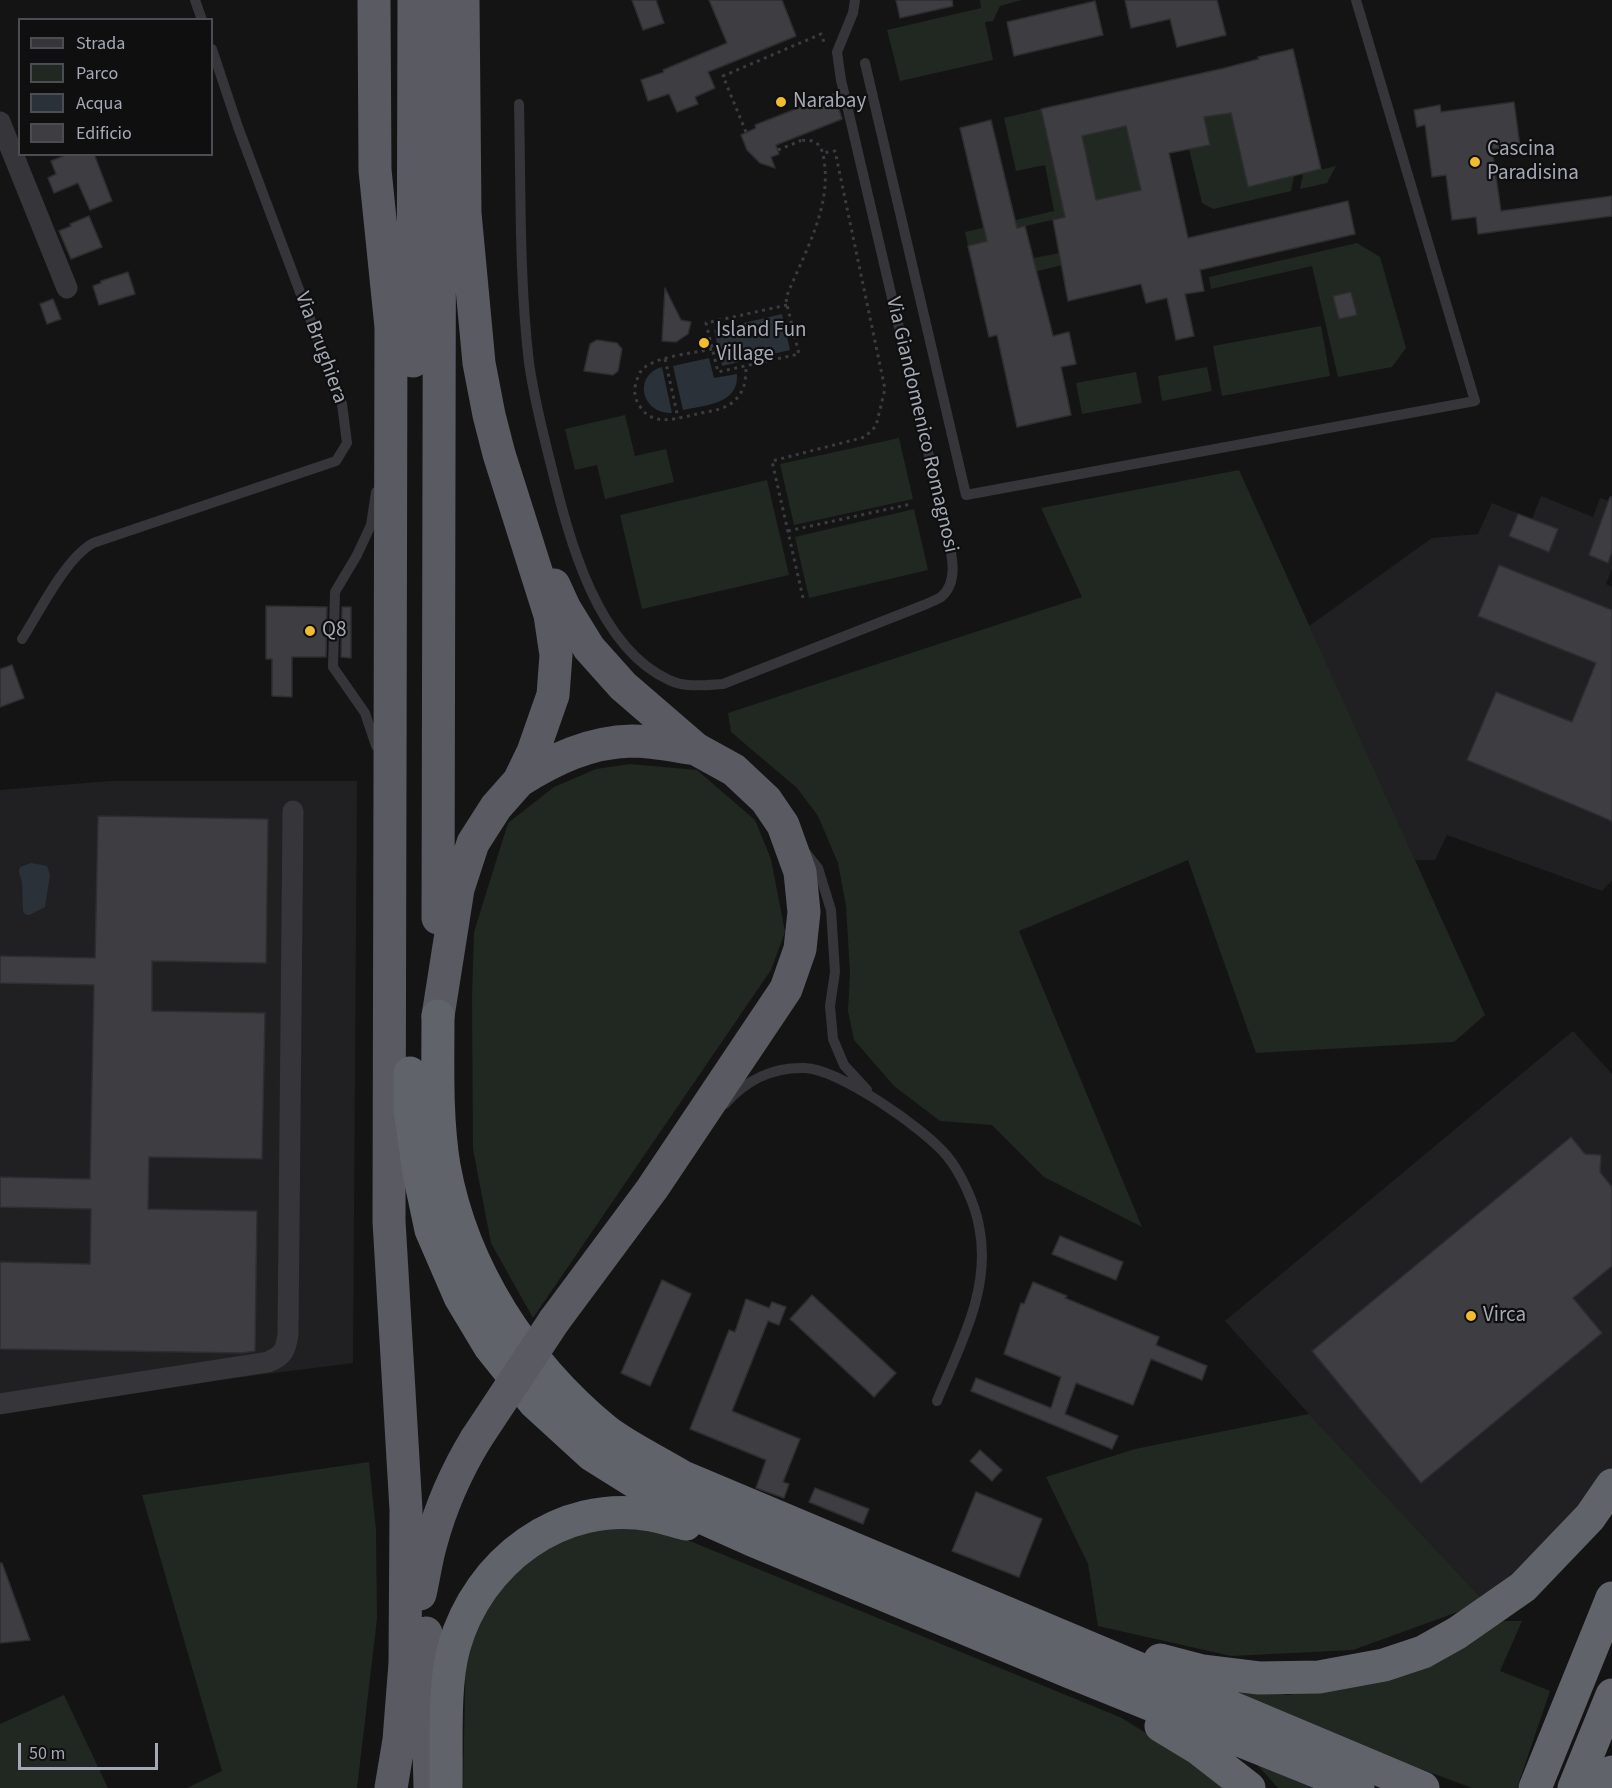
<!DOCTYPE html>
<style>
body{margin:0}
#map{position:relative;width:1612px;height:1788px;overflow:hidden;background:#141415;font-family:"Source Sans 3",sans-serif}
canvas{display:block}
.legend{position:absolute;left:18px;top:18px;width:195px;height:138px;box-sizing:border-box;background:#0f0f10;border:2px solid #4b4d52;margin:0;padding:8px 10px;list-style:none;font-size:18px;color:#a5a9b6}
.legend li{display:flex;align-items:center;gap:12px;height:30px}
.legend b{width:30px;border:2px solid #4b4d52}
.scale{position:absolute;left:18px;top:1743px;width:140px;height:27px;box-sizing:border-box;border:3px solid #a5a9b6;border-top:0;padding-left:8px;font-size:18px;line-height:21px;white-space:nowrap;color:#a5a9b6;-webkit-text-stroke:4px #0f0f10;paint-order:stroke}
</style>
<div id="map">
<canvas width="1612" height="1788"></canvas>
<ul class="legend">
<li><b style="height:8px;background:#35353a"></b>Strada</li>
<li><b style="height:16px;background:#202821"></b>Parco</li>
<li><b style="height:16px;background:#2a3139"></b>Acqua</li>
<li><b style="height:16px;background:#3e3e42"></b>Edificio</li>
</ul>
<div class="scale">50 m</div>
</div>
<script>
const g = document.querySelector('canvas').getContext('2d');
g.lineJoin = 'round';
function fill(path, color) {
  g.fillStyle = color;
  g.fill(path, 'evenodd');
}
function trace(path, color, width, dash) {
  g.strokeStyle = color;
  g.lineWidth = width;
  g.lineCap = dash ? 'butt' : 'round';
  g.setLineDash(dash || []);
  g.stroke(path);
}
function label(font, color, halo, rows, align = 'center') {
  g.font = font + ' "Source Sans 3",sans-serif';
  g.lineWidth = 4.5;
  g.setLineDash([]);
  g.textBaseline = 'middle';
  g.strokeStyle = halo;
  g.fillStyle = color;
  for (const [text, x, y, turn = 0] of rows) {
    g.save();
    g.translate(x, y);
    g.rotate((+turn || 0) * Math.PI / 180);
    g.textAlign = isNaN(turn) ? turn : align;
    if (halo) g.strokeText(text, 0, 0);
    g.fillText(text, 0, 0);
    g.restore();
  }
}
const built = new Path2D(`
 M1541,496L1593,517L1600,498L1612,502V569L1606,584L1612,587V880L1602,891L1447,835L1435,860H1415L1309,626L1432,538L1478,534L1492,503L1532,519Z
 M110,781H357L353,1363L0,1408V790Z
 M1573,1031L1612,1074V1469L1592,1498L1485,1602L1309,1414L1225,1321Z`);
const green = new Path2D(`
 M980,0H1022L1000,6L993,21L985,22L993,60L900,81L887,30L981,8Z
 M1221,68L1248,186L1294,176L1291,191L1213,209L1202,203L1189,149L1204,117H1207L1198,74Z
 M1041,109L1065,217L1013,229L1033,258L1060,253L1075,262L1013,277L1004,238L968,246L965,232L1054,211L1045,165L1016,171L1004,118Z
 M1126,126L1141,190L1096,200L1082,136Z
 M1336,166L1327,183L1300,189L1303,174Z
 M1357,243L1380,257L1406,348L1392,367L1338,377L1312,266L1211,289L1209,277Z
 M1321,326L1330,376L1222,396L1213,346Z
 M1207,367L1212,391L1162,401L1158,376Z
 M1136,372L1142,403L1082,414L1076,383Z
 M625,415L635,456L666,449L674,482L605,499L597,465L575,470L565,429Z
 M899,438L913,499L794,525L780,464Z
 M1239,470L1485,1015L1454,1042L1256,1053L1188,860L1019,931L1142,1227L1044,1177L992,1125L940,1121L894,1086L854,1040L848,1011L850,974L846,906L838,863L818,816L797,788L731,732L728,713L1082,597L1041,508Z
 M767,480L789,575L642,609L620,515Z
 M914,509L928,570L809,598L795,537Z
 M630,764L697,770L755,820L771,859L785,932L771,970L533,1318L491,1243L473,1149L472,997L474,932L508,823L554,787L596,769Z
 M1309,1414L1485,1602L1353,1650L1231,1656L1098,1626L1088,1564L1046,1477L1135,1449Z
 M369,1462L376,1530L377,1619L357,1788H187L222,1771L142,1495Z
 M636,1519L1122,1718L1201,1768L1222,1788H463L466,1647L488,1595L534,1548Z
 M1494,1621H1522L1500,1671L1550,1691L1517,1788H1472L1201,1687L1289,1695L1385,1672Z
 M64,1695L108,1788H0V1724Z
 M1252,1759L1322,1788H1278Z`);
const water = new Path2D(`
 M782,314L790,350L722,366L714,330Z
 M709,358L714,378L737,374C739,404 706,405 683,410L673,366Z
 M662,367L672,413C641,414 633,375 662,367Z
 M31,863L47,866L50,875L45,907L29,915L25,914L23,911L22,882L19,872L20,867Z`);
const building = new Path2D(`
 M632,0H656L664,23L643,30Z
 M709,0H782L796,36L708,72L715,88L695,97L698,104L677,112L669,94L648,101L641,80L664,72L663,70L727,43Z
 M896,0H952L953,6L900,18Z
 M1125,0H1217L1226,35L1177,47L1170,19L1131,28Z
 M1095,1L1103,35L1014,56L1007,22Z
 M1293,49L1321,169L1248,187L1231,113L1204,117L1210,145L1169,153L1188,238L1348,201L1355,234L1200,270L1204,291L1185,294L1194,336L1176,340L1167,298L1146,303L1141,284L1068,301L1053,220L1065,217L1041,109L1221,69L1259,59L1258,57ZM1126,126L1141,190L1096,200L1082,136Z
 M834,94L842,119L776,145L779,154L771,157L775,168L760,163L747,150L741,135L756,128L755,125Z
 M1514,102L1520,146L1492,149L1501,211L1612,196V216L1478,234L1476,217L1452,220L1446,175L1432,177L1425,125L1417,127L1414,110L1440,105L1441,112Z
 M991,120L1017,228L1025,226L1053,336L1069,332L1076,364L1061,367L1071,415L1017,427L997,335L989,337L968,246L987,241L960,128Z
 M68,154H94L112,201L90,210L78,183L54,193L48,178L56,174L51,161Z
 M89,216L102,247L71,259L59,231L71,226L70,224Z
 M128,272L135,294L99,305L93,286L101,283V281Z
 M665,288L681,320L691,322L688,334L676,342L662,341Z
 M1351,292L1357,315L1339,319L1333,296Z
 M53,299L61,319L47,324L40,304Z
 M597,340L617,343L622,349L618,371L613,375L584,371L590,344Z
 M1610,497H1612V551L1608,563L1589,555Z
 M1518,514L1558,529L1549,552L1509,536Z
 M1499,565L1612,610V821L1467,760L1496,692L1572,722L1596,663L1478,616Z
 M266,606L327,607L326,657H292V697L272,696V659H266Z
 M342,607H351V658L341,657Z
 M12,665L24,698L0,707V669Z
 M98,816L268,819L266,963L152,961V1011L265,1013L262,1159L149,1157L148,1209L257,1211L255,1351L243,1353L0,1349V1262L90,1264L91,1209L0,1207V1177L90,1179L94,985L0,983V956L95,958Z
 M1571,1137L1585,1154L1601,1155L1600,1172L1612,1187V1266L1573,1298L1602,1333L1421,1483L1312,1351Z
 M1060,1236L1123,1262L1116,1280L1052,1254Z
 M662,1280L691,1294L650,1386L621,1373Z
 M1033,1282L1067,1296L1065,1298L1159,1337L1156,1345L1207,1366L1202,1380L1151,1359L1133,1405L1076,1383L1065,1414L1118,1436L1112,1449L971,1391L976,1378L1051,1408L1061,1377L1004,1354L1021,1303L1024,1304Z
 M812,1295L896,1373L874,1397L790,1319Z
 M746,1299L769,1308L772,1302L786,1307L779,1325L768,1321L732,1411L800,1439L783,1482L789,1484L784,1498L756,1488L766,1460L690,1429L729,1330L735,1332Z
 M980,1450L1002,1470L992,1481L970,1461Z
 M815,1488L869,1509L863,1524L809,1502Z
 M976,1492L1042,1519L1019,1577L952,1551Z
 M0,1563H2L30,1640L0,1643Z`);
const path = new Path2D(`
 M746,132L723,76L821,34L825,45
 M778,150L800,141L799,137
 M787,305L706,323L718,372L799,354L787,305L786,298C803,255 832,208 824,160C822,144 815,138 800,141
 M712,349C694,353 660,356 645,367C639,371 637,379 635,387C634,395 636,401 641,408C654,427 678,418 697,414C709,411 726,410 735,400C745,391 746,379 746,366
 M665,359L678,418
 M788,531L911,504
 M803,598L772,461L865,437L876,426L885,389L835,151L823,153`);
const service = new Path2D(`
 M195,0L202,20
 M865,63L966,495L1475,401L1356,0
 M519,104C521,190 519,277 529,363C534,398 543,434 552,469C569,539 597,647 669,680C685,688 706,685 723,684L924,605C929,603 936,600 941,597C962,580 949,545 945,524L841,80L837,52L853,13L855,0
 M22,639C40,611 65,559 93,543L336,461L347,443L342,404L238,127L212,49
 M376,746L365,713L333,667L335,592L357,555L371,525L376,492
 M806,853L818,868L831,910L835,972L830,1006L833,1039L844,1065L867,1090
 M725,1104C746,1080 773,1067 805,1068C839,1069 925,1129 947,1156C961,1173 975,1204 979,1226C992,1288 960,1345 937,1401`);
const minor = new Path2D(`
 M0,122L67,288
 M0,1404L268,1362C283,1356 286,1350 288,1334L293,811`);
const trunk = new Path2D(`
 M374,0L375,170L391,327L389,1221L406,1510L405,1663L399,1740L391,1788
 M413,361L414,0
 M519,781C554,759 589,742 632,741C653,741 675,746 696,749
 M438,918L440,0
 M438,1016L458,889L473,843L496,807L519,781L533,752L553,695L556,655L550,615L499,454L489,415L479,363L465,213L463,0
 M554,1321L652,1189L786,989L800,949L804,912L800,872L783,825L766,800L734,770L696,749L623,686L589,648L565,609L554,585
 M420,1594C424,1577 426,1560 431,1543C441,1506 456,1472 476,1439
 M426,1633L430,1788`);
const motorway = new Path2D(`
 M438,1016C438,1066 436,1117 444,1166C463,1270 524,1363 605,1430C625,1446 660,1463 683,1477L1423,1788
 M410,1073V1110L419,1173L431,1230L460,1297L490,1347L534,1402L592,1455L667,1502L752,1540L1070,1672L1358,1788
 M1160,1660L1202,1671L1259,1678L1319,1677L1384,1665L1423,1652L1457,1633L1523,1587L1590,1517L1612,1485
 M1161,1726L1199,1749L1249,1788
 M446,1788C447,1747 443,1686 454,1647C478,1562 560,1499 651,1515C662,1517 674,1521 686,1524
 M1535,1788L1612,1598
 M1574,1788L1612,1695
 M1606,1788L1612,1772`);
const trunkBridge = new Path2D(`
 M476,1439L554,1321`);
const markers = [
 [781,102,6,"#f1bc30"],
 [1475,162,6,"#f1bc30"],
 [704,343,6,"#f1bc30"],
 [310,631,6,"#f1bc30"],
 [1471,1316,6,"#f1bc30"]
];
const poiNames = [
 ["Narabay",793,102],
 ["Cascina",1487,150],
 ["Paradisina",1487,174],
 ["Island Fun",716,331],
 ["Village",716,355],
 ["Q8",322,631],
 ["Virca",1483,1316]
];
const streetNames = [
 ["Via Brughiera",320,348,70],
 ["Via Giandomenico Romagnosi",921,425,77]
];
fill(built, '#202022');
fill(green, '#202821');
fill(water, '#2a3139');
fill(building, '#3e3e42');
trace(building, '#2e2e31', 1.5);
trace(path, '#3b3c41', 3, [3, 4.5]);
trace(service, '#35353a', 10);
trace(minor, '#35353a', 21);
trace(trunk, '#595a62', 33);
trace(motorway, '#61636b', 33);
trace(trunkBridge, '#595a62', 33);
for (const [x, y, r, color] of markers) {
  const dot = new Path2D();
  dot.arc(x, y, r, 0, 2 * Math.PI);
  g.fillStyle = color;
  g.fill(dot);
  trace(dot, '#0f0f10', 2);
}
label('21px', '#a5a9b6', '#0f0f10', poiNames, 'left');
label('21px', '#a5a9b6', '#0f0f10', streetNames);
</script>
